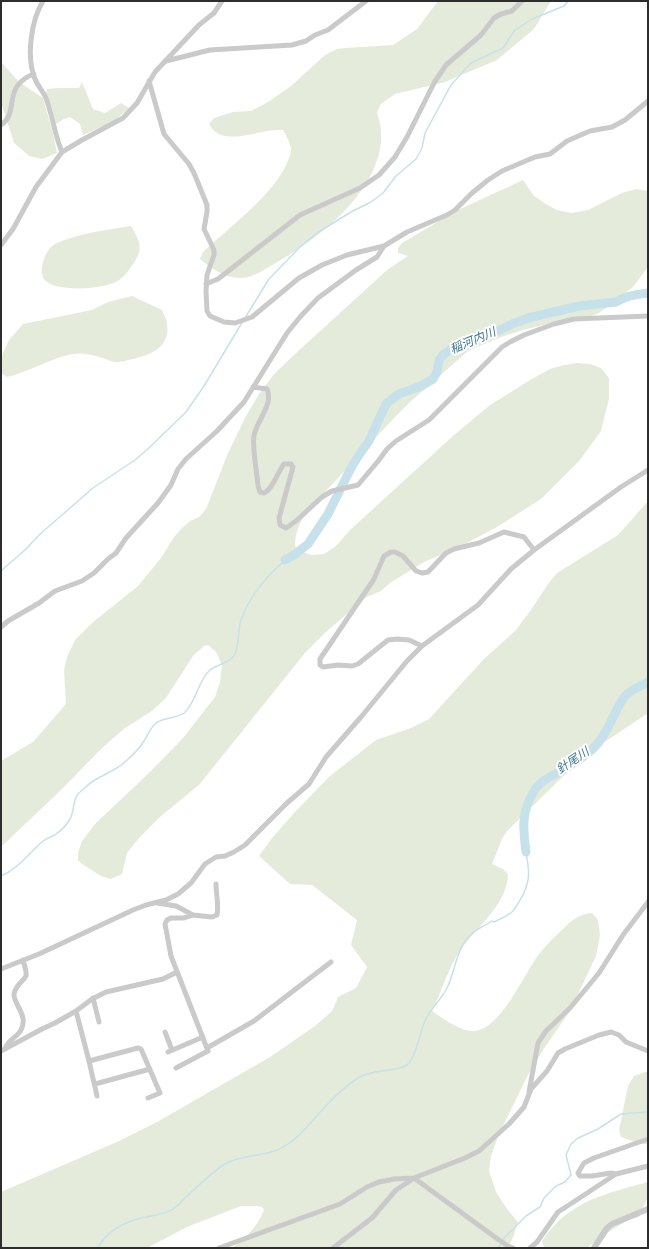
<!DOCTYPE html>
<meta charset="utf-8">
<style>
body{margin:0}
#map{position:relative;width:649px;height:1249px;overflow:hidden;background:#fff;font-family:Quicksand,sans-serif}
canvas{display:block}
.frame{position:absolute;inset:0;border:2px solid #2d2d2d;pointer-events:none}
</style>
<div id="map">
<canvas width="649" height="1249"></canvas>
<div class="frame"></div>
</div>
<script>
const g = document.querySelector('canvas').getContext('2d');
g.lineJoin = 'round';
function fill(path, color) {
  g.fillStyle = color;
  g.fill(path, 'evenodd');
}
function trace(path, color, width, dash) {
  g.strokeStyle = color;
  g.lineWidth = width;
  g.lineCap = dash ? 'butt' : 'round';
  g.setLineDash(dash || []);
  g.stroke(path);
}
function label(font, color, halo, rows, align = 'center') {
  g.font = font + ' Quicksand,"Noto Sans JP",sans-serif';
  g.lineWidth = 4;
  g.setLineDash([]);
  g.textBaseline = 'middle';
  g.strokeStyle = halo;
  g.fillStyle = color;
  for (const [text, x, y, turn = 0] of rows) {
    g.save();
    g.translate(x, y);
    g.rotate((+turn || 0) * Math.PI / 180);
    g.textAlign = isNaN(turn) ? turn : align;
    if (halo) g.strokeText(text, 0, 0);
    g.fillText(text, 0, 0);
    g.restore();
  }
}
const green = new Path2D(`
 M438,1H551L534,29L497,60L445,82L395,94L381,104L377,112C380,122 382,132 381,142C376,193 321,237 279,261C268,267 254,278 241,278C225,278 212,269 200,259L203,252C229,227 277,193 289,158C290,156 291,152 291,150C291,143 286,136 283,130C278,130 272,130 267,131C249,134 219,145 209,124L214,118L233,112L251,111L268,102L291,86L325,55L337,49L345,48L393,45L417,29Z
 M1,54L2,63L19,82L43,98L53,134L57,153L42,159L29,156L14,143L1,102Z
 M82,82L93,109L105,113L121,103L129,108L114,121L83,135L80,124L70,117L64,119L56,124L52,108L46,94L47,89L59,88H79Z
 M523,180L534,196L546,204L557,210L571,213L588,210L622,193L636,189L648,191V267L633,287L612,304L597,314L572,322L547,324L523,330L501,337L468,351L410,402L396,416L309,509C300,522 295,531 295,546L299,550L311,555L324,554L336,546L350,530L454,435L490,405L530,380L550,369L564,365L577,363L590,364L601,368L609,378V399L601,431L580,460L541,499L497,527L461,546L424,562L390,583L381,591L367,597L327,631L305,653L199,785L161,816L140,837L127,853L122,874L111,879L101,876L82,864L78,860V853L82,841L95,824L151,771L183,738L215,697L220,682L222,665L216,652L208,645L204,646L193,656L166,698L152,711L125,728L102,748L59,792L1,847V761L33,742L66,704L64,670L67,657L75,640L93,622L138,586L161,558L174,537L183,527L190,521L199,517L206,509L228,453L246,416L259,394L275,373L295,354L387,270L408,256L398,253V248L402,243L458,210Z
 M131,226C141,243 144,250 131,267C127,273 123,278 116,282C103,289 53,293 44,279C40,273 42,265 44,259C46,253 51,245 57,243C80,233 106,230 131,226Z
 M132,296L162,310C164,315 167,320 167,324C171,347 150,355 133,359C127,360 120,363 115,362C112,362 109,360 106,359C96,356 83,352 73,354C50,358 30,372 7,377L1,373V358L9,340L23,324L92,310L108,302Z
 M648,501V713L584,756L507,831L502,839L492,864L503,869L508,874C508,906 471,931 456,957C446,974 441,994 432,1011C442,1018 463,1033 475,1031C499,1029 521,981 533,963C541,950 552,939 563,929C572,920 579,914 592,913L598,920L600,935L596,956L570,1011L543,1050L528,1075L499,1134L491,1156L489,1171L496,1192L507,1209L518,1222L514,1235L508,1248H232C246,1238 258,1226 264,1210L262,1207L256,1206H241L187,1227L147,1248H1V1192L17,1185L117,1142L157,1122L270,1057L315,1026L332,1011L338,997L356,988L367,967L351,945L357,920L312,885L290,884L259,856L272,838L294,813L330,776L376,740L411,728L429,719L484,659L516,630L533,607L548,584L557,573L618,535Z
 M645,1072H648V1144H641L621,1137L619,1130L628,1086L634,1076Z
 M648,1182V1197L639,1217L628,1220L610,1231L587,1248H544L542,1241C569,1201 604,1194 648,1182Z`);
const stream = new Path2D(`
 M245,318L269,279L300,247L317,233L351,212L371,202L383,193L396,176L416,159L422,148L425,133L451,85L471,63L503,48L514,31L532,19L564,6L568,1
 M1,571L26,549L39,535L93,488L135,460L150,447L186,412L204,386L243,321
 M1,876C18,869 29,853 43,841C47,838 52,837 56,834C62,830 67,824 70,819C75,811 72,799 79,793C84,789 89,783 95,780C106,773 117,770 126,761C133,755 139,749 144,741C148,735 150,728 156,723C164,717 176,719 184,713C195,705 198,681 209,671C215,665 226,664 232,658C240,651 237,630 241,620C249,597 267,576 285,560
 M98,1248C105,1232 125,1222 141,1218C151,1216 164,1215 173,1209C178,1206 182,1201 186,1197C197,1187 213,1171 225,1164C245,1153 269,1158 288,1144C302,1135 312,1120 324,1108C333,1098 347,1085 358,1078C370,1069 402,1072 409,1063C418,1051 419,1034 425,1021C430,1009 441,1000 447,988C456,970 456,945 474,932C479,928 486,925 492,921L494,922C500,919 508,916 513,911C517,906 520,900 523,895C531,877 529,871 526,852
 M498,1248L505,1237L526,1216L540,1207L544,1198L556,1186L565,1182L571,1175L566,1155L571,1144L578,1138L598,1129L621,1114L648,1112`);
const river = new Path2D(`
 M285,560L294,555L308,544L328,514L350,470L357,458L369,441L386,404L392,399L399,394L421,386L433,379L437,372L439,360L443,355L452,348L459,345L496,332L512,324L528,318L579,306L616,302C625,296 638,294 648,293
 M526,852C523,829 521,812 534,791C541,779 555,775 566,768C574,763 582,758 589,752C601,743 608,729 614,715C618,708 621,700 627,694C633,689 641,686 648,682`);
const minor = new Path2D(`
 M43,1C31,21 26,57 35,79C38,87 45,93 47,101C53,118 55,136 62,152
 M166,61L210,50L292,45L306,41L315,35L328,30L366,1
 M149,81L164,134L189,164L194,173L207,205V212L204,229L214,250V255L207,275L206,291L207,311L210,316L224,322L235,323L252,317L299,278L322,265L347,255L384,246L407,232L447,215L455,210L472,193L488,180L502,171L535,157L550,154L567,141L590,131L612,127L625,120L648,101
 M1,125C16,115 8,97 18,85C22,80 28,76 34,74
 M1,245L13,229L36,187L62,152L82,140L123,118L137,103L155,72L199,25L214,13L222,1
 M206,284L218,279L300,215L360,188L379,175L395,157L407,137L434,83L446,65L481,35L494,18L501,14L512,11L522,1
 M253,387L267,389C274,405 256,421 254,436C252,448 257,472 258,486L260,492L264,493C272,490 278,472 284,464H291L293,467L279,518L280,525L286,528L296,521L322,497L332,491L358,485L379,460L387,449L396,441L429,420L502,347L510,342L524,335L554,324L574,319L648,316
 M1,627L8,621L39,603L55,591L82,581L94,573L108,559L116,553L126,538L158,503L171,485L178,469L186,459L217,431L244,402L287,333L300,317L318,298L356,270L377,257L384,246
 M422,646L409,640L397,639L388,640L358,664L352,666L338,665L323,667L320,665V659L374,579L384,556L391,552H395L403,556L416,571L422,573L428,572L446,553L454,549L479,543L504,532L524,537L534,550
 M157,903L176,906L193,915L212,917L217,915C219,905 216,894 216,884
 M1,969L39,954L133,910L146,905L166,900L178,894L191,883L205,864L216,857L225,856L234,852L245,845L287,803L309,784L326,757L361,717L407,661L422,646L478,605L511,569L534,550L621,487L648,470
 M93,998L99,1022
 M76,1011L89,1061L97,1096
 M165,1032L172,1050
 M207,1048L254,1021L331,962
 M5,1049C8,1039 17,1038 21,1030C29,1015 13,1004 14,994C16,984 24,981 26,976C27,972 24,964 23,960
 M1,1051L42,1029L55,1023L76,1011L92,999L106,992L163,979L177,972
 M168,1052L203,1037
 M89,1061L138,1048L141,1049L160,1093L148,1098
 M176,1068L208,1051L171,956L165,924L167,920L171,918H184L193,915
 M95,1084L150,1069
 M529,1092L538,1043L546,1031L570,1008L599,973L623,935L648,902
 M616,1174L611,1173L592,1176H580L578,1173L584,1163L594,1158L648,1139
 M219,1248L340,1204L367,1187L379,1182L394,1179L414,1178L499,1240L508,1246L513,1248
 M333,1248L372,1218L396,1190L414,1178L465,1158L479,1151L509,1124L524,1107L531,1089L547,1071L558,1053L565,1049L599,1035L611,1032L619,1035L626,1042L648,1051
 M530,1248L537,1242L558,1212L575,1201L616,1174L648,1166`);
const tertiary = new Path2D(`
 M594,1248L607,1228L612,1224L648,1209`);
const waterNames = [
 ["稲河内川",473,341,-23],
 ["針尾川",573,761,-34]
];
fill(green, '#e5ebdb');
trace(stream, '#c7e1eb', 1.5);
trace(river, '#c7e1eb', 9);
trace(minor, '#cacaca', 5);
trace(tertiary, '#cacaca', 6);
label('italic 12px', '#3c778f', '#fff', waterNames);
</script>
